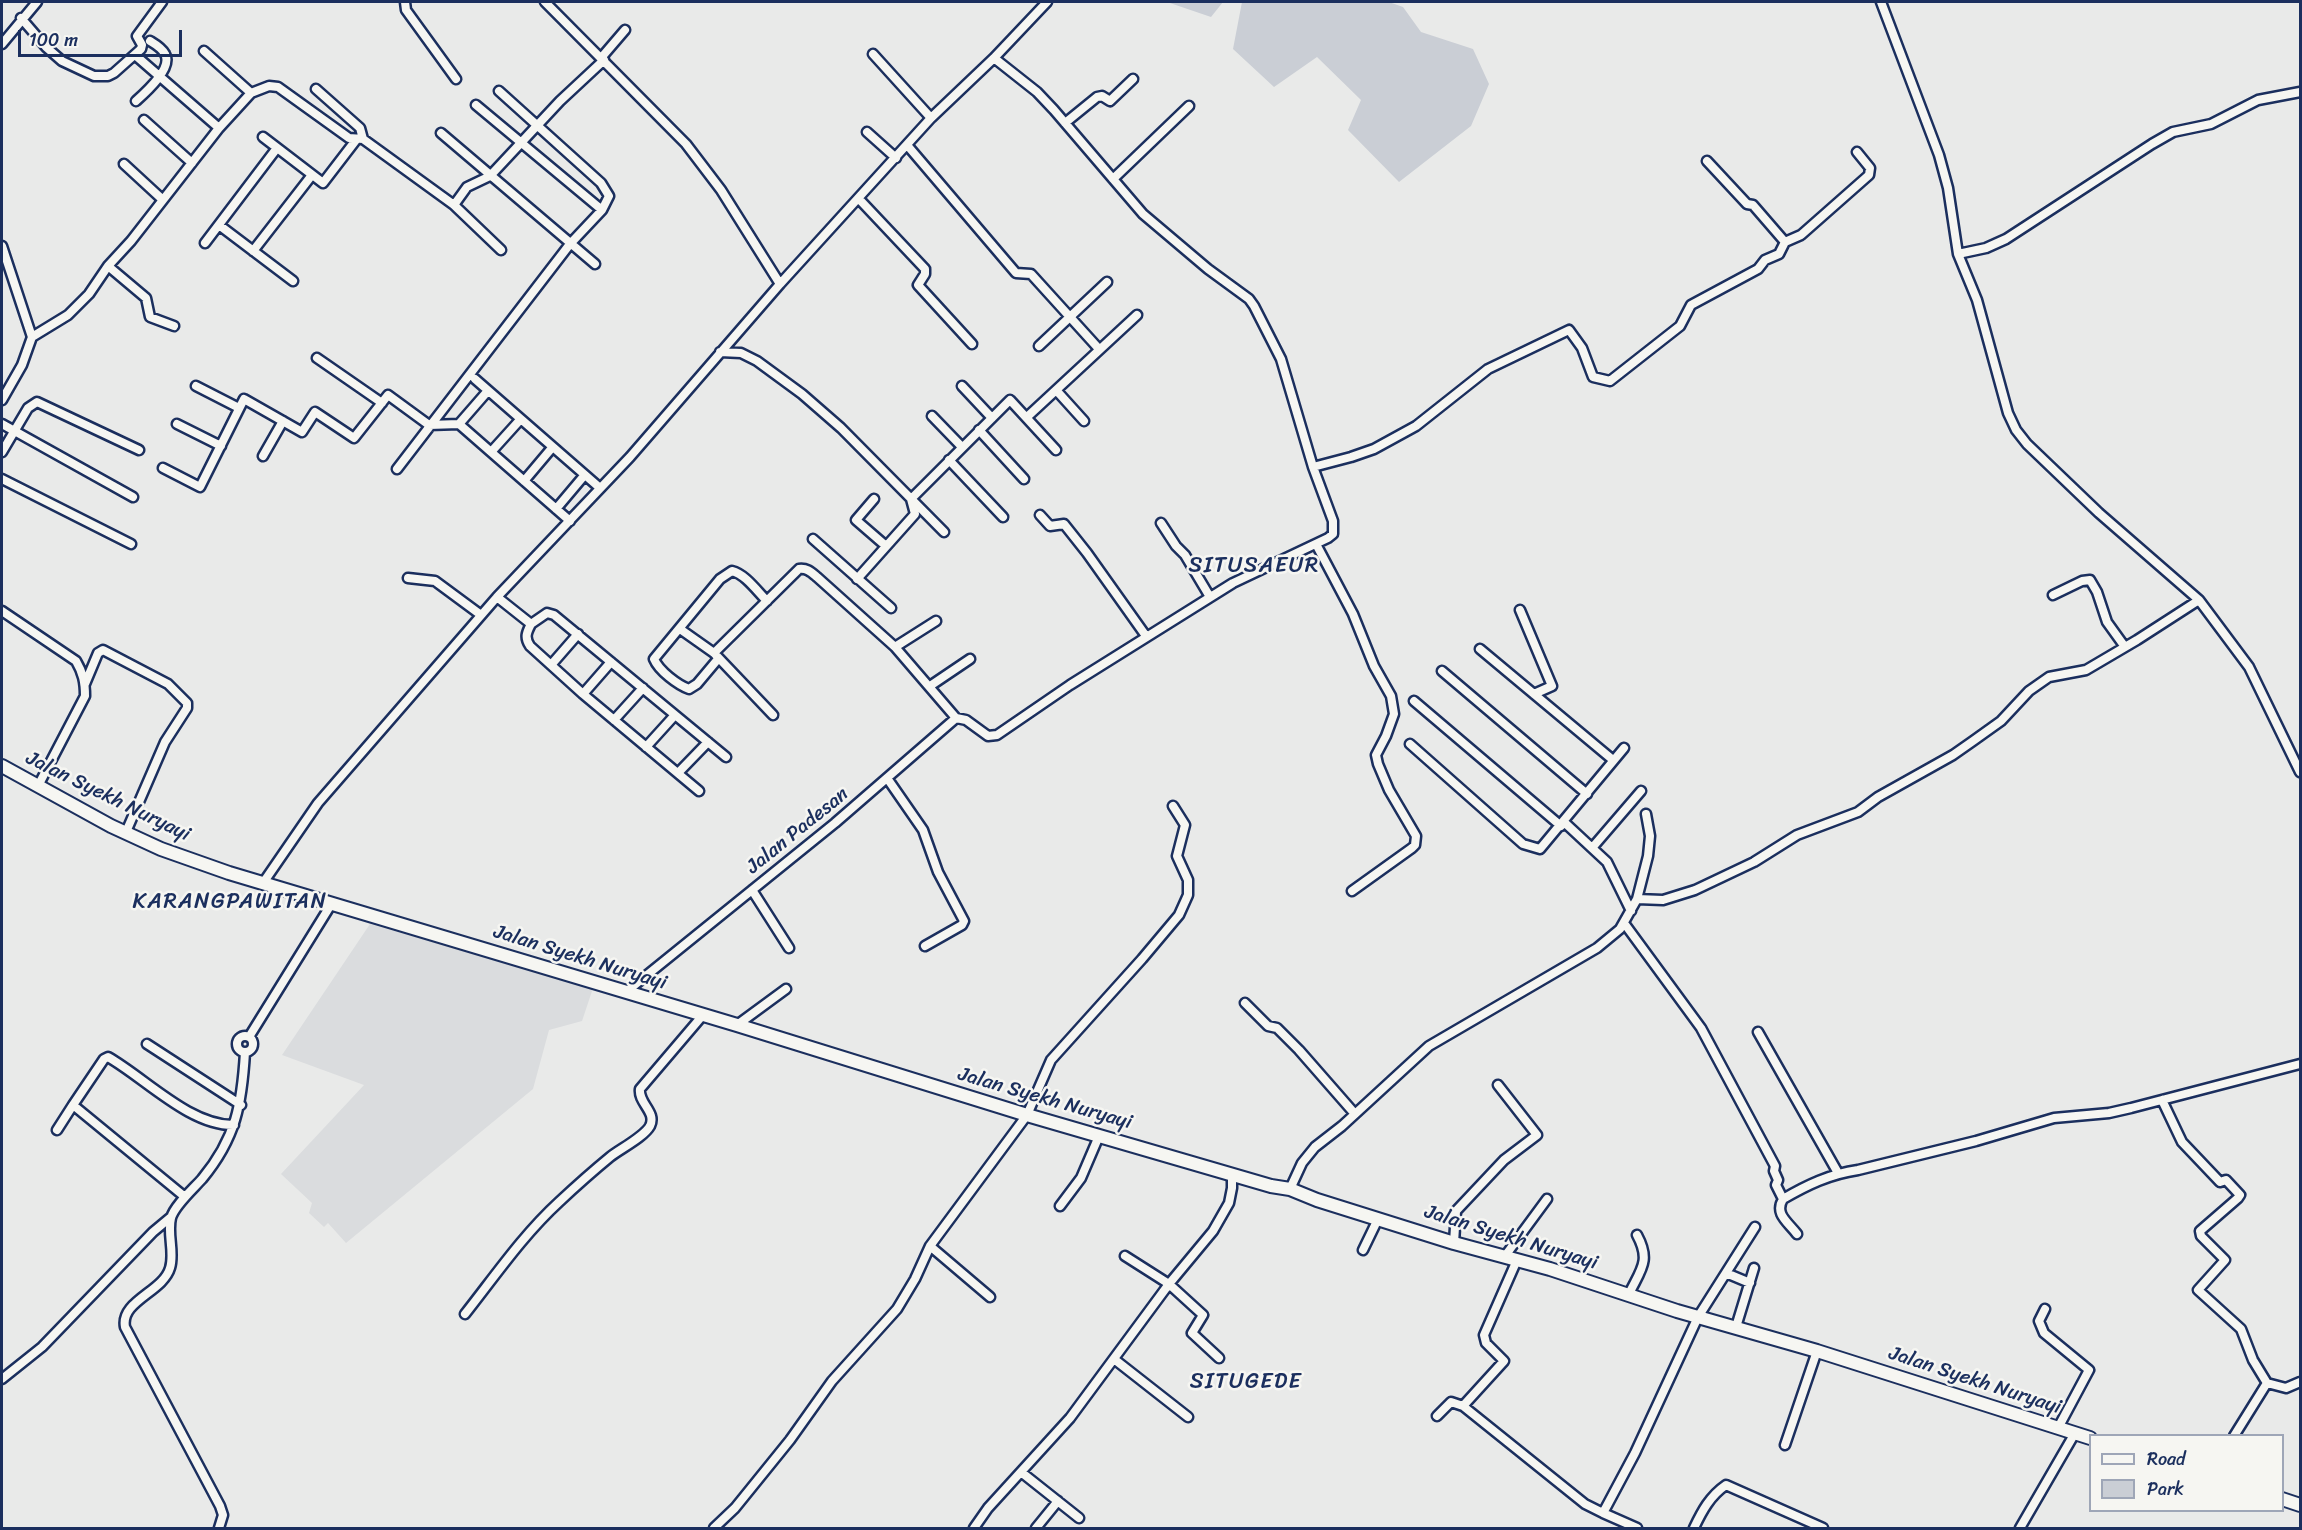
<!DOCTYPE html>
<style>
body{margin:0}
#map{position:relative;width:2302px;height:1530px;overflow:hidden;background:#e9eae9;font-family:Sriracha,sans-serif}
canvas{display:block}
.frame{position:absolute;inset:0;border:3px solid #1b2f5e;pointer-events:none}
.legend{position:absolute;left:2089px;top:1434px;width:195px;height:78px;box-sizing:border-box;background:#f6f6f2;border:2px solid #9ea6b7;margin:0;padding:8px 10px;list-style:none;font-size:18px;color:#1b2f5e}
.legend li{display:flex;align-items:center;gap:12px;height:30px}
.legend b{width:30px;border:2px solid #9ea6b7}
.scale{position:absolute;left:18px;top:30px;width:164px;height:27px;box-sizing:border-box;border:3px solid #1b2f5e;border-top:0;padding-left:8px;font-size:18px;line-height:21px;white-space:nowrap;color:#1b2f5e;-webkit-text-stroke:4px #f6f6f2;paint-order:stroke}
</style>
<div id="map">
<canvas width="2302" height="1530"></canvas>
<div class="frame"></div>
<ul class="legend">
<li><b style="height:8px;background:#f6f6f2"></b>Road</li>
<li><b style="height:16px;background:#caced5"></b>Park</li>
</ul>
<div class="scale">100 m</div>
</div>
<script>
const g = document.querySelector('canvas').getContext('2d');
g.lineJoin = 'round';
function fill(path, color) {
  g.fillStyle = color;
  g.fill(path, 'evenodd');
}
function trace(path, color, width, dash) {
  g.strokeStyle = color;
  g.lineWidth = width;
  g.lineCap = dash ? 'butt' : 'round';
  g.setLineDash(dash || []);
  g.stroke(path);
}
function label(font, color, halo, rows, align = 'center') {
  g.font = font + ' Sriracha,sans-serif';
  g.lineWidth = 5;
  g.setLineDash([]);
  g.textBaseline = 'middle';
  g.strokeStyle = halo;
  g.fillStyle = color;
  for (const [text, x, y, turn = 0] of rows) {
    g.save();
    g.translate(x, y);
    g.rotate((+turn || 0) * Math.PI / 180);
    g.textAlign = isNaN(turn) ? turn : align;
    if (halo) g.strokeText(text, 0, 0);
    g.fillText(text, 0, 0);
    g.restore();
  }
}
const built = new Path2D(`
 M370,924L593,988L582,1021L549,1030L533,1089L346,1243L328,1223L324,1227L309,1213L312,1203L281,1174L364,1085L282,1055Z`);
const green = new Path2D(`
 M1167,2H1223L1211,17Z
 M1242,2H1389L1403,7L1421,32L1473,49L1489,84L1471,126L1399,182L1348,130L1361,100L1317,57L1274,87L1233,49Z`);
const street = new Path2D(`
 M405,2L406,10L456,79
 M545,2L686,144L721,190L780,284
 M1881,2L1939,155L1948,188L1958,254L1977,300L2008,413L2016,430L2027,444L2099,513L2199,600L2249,667L2300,772
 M21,18L46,47L62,61L94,76H108L114,73L141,49L142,45L137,36L162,2
 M2,44L37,2
 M204,51L251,93
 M873,54L931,118
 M135,55L219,128
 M601,58L625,30
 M316,89L360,128L363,139
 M136,101C146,92 173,68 165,54C162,48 155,44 150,41
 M476,105L602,210
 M144,120L192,163
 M1065,123L1097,97L1102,96L1110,101L1133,79
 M867,132L896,158
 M441,133L595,264
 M263,137L323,183L356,140
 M907,145L1016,273L1031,274L1099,349
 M1707,161L1747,204L1753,205L1785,242
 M124,164L163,200
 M1113,179L1189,106
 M859,199L925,269V274L918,285L972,344
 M454,205L501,250
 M219,225L293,281
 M205,243L277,148
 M2,246L32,337L22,365L2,400
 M253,251L312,175
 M1958,254L1986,248L2006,239L2152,144L2173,132L2211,124L2258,100L2300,92
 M108,266L146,298L150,317L174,326
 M32,337L68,315L89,294L108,266L131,241L219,128L251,93L269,86L278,87L349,138L363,139L454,205L467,187L490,176L560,101L604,60
 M1039,346L1107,282
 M720,352L741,353L757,361L802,394L841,428L944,532
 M317,358L382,403
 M475,379L600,488
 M196,386L239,408
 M962,386L992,418
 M1056,390L1084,421
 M932,416L962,447
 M1027,417L1137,315
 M2,424L133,497
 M177,424L221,446
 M459,424L486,393
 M979,430L1024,479
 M2,452L28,408L37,402L139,450
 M491,452L519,421
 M263,456L283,421
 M949,460L1003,517
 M1313,467L1351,457L1374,449L1416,426L1488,369L1569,330L1582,348L1593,377L1610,381L1680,326L1691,305L1758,269L1765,260L1779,254L1785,242L1801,235L1869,175L1870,168L1857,152
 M163,468L200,487L244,399L302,432L315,412L354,438L388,395L429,425L459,424L570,521
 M397,469L570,244L602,210L609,196L601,183L499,91
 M2,479L131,544
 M524,481L551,449
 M874,499L856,520L886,546
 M556,509L583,477
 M1040,515L1050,526L1064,524L1087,553L1146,636
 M1161,523L1176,546L1185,555L1210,597
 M813,539L891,608
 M1316,544L1353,614L1374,666L1391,696L1394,714L1386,736L1376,755L1378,764L1389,790L1416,836L1415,845L1412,848L1352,891
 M408,578L435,581L481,615
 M857,579L915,514L911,499L1010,400L1056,450
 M2053,595L2082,581L2090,580L2097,592L2107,622L2125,647
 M497,597L531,624C527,632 524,637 530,646L583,694L699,791
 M1520,610L1552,686L1534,694
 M2,611L76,661C83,673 85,682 85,696L38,786
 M936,621L895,647L956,718
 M531,624L547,613L554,615L726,757
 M680,629L714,653L773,715
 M1480,649L1613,760
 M714,653L799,569C807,568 811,572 817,577L895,647
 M718,659L697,684L689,689C678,685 659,671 654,659L720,579L732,571C745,574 757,591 767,601
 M551,665L578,634
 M1442,671L1587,794
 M85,684L98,653L103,650L168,684L187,703V708L165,742L126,832
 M930,686L970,659
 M583,694L611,662
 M1414,701L1561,826
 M614,720L643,688
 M1410,744L1523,844L1540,849L1624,748
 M646,747L675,715
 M678,773L708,742
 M887,778L923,830L938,872L964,921L962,925L925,946
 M1564,822L1607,862L1631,911
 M1592,848L1641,791
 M263,883L318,803L497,597L630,457L780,284L931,118L994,58L1047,2
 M752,890L789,948
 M1637,899L1663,900L1695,890L1754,862L1797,835L1858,812L1878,797L1953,755L1973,741L2001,721L2029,691L2049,677L2086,670L2137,640L2199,600
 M1624,923L1701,1028L1775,1166L1774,1171L1778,1180L1776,1185L1783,1199C1807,1185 1830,1174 1858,1170L1976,1141L2054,1118L2109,1113L2131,1108L2300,1064
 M626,992L835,823L956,718L966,720L988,736L997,735L1070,685L1233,583L1328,538L1333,534V521L1313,467L1281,359L1254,306L1249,299L1208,269L1143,214L1054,110L1037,92L994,58
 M1245,1003L1268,1026L1277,1028L1299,1050L1355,1114
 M737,1025L786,989
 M1758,1032L1838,1173
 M237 1044a8 8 0 1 1 16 0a8 8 0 1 1-16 0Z
 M249,1037L332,903
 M147,1044L241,1105
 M2162,1100L2182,1142L2220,1182L2226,1180L2240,1195L2238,1198L2200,1231L2201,1236L2225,1260L2198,1290L2241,1329L2253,1360L2267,1383
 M57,1130L73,1105
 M1290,1189L1302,1163L1315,1147L1342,1126L1429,1046L1597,948L1620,929L1637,899L1648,856L1650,836L1646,814
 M185,1197L73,1105L104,1059L108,1057C145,1078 190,1126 234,1125
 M1783,1199C1774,1214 1788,1222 1797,1234
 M1060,1206L1081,1178L1099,1136
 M1454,1243L1456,1211L1504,1160L1537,1135L1498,1085
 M930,1246L990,1297
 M1363,1250L1378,1219
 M1125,1256L1169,1284L1203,1315L1192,1333L1219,1358
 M1505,1256L1547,1199
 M1517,1260L1484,1335L1486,1343L1504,1361L1463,1406L1585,1504L1603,1513L1635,1453L1698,1317L1755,1227
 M1726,1273L1750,1283
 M1629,1294C1641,1269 1651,1261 1637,1235
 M2045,1309L2039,1321L2044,1333L2089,1370L2058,1428
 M465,1314C495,1276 523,1235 559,1202C575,1187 593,1171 610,1157C620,1149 644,1137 650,1126C657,1112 638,1103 640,1089L703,1015
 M1736,1327L1754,1268
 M1114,1359L1188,1417
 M2,1379L42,1347L153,1232L171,1217
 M1437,1416L1451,1402L1463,1406
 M2234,1436L2267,1383L2286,1388L2300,1382
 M1785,1445L1817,1351
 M1021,1472L1079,1518
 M1603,1513L1637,1528
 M219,1528L223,1515L220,1506L125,1327C120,1301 163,1292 170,1268C175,1253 167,1234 171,1218C174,1206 193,1189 202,1179C236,1138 242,1104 245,1052
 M714,1528L735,1508L790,1440L832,1381L897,1309L915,1279L930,1246L1027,1115L1051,1060L1142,959L1179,915L1188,895V880L1177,856L1185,825L1173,806
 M974,1528L988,1508L1070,1418L1169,1284L1213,1231L1229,1203L1232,1188V1174
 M1036,1528L1058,1501
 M1694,1528C1702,1511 1710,1496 1726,1485L1823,1528
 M2020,1528L2075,1433`);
const secondary = new Path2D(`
 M2,766L111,826L161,849L229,873L737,1025L1027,1115L1271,1186L1290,1189L1317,1200L1454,1243L1550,1269L1677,1311L1817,1351L2090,1438
 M2282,1499L2300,1505`);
const streetNames = [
 ["Jalan Syekh Nuryayi",108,797,26],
 ["Jalan Padesan",798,831,-39],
 ["Jalan Syekh Nuryayi",580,958,17],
 ["Jalan Syekh Nuryayi",1045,1099,16],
 ["Jalan Syekh Nuryayi",1511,1238,17],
 ["Jalan Syekh Nuryayi",1975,1381,18]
];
const quarterNames = [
 ["SITUSAEUR",1254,566],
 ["KARANGPAWITAN",230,902],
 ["SITUGEDE",1246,1382]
];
fill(built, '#dadcde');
fill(green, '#caced5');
trace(street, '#1b2f5e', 13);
trace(secondary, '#1b2f5e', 16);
trace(street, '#f6f6f2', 8);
trace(secondary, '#f6f6f2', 12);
label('20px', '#1b2f5e', '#f6f6f2', streetNames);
g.letterSpacing = '1.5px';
label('22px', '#1b2f5e', '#f6f6f2', quarterNames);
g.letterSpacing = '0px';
</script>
